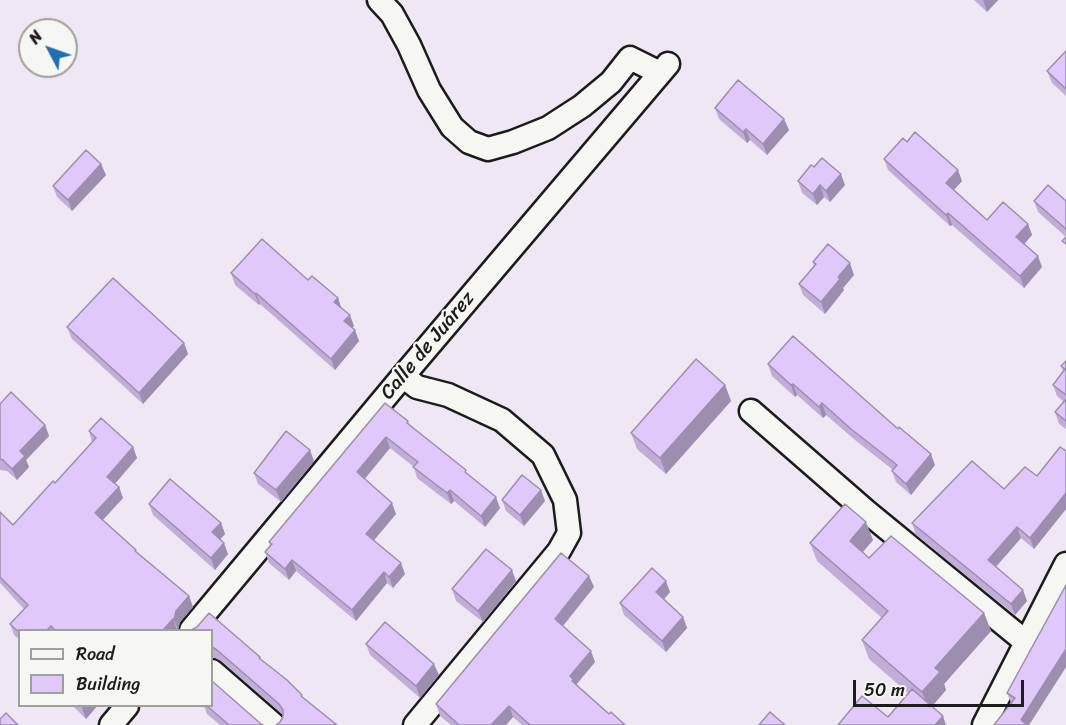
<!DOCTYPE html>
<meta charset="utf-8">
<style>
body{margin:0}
#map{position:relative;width:1066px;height:725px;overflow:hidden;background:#efe8f4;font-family:Sriracha,sans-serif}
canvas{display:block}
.legend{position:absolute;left:18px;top:629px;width:195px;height:78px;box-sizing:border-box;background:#f6f6f2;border:2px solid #9f9f9c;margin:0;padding:8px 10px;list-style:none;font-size:18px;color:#1c1c1c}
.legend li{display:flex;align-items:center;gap:12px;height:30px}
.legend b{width:30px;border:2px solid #9f9f9c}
.north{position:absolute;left:18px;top:18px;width:60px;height:60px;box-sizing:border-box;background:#f6f6f2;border:2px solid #9f9f9c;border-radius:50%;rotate:311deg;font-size:16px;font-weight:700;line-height:24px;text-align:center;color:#1c1c1c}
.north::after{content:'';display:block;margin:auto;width:21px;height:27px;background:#1f6fb2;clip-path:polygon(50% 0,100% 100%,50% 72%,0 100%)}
.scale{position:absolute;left:853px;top:680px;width:171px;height:27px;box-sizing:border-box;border:3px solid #1c1c1c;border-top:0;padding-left:8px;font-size:18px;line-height:21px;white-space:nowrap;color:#1c1c1c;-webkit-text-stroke:4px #f6f6f2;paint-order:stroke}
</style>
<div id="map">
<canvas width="1066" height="725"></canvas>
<ul class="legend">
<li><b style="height:8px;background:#f6f6f2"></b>Road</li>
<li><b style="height:16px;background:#e0c9fa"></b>Building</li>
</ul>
<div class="north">N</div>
<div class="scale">50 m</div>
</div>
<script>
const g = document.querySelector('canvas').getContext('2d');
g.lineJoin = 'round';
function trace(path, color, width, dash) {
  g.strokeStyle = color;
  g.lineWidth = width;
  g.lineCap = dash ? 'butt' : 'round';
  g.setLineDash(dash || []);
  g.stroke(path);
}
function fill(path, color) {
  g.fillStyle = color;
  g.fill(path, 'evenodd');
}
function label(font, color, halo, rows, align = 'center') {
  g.font = font + ' Sriracha,sans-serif';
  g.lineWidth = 4.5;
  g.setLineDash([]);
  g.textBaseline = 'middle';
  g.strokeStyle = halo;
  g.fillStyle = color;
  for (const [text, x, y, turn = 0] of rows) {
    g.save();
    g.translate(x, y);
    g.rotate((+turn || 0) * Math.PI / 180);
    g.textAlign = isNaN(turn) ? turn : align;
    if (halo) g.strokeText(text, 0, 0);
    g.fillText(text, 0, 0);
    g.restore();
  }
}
const street = new Path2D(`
 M379,0L392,14L409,45L429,90L452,127L469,142L488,149L513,142L548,128L582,106L611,82L630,58L660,73
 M403,376L417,387L448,395L502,420L543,455L565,500L569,533L559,551L415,725
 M751,411L867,512L1027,643
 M191,630L403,376L668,64
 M212,671L274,725
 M111,725L127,706
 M984,725L1066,564`);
const wall = new Path2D(`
 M974,0H998L987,12Z
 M1066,51V96L1052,83L1047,71Z
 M715,108L784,119L789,130L767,155L750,140L747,143L719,119Z
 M907,142L962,181L954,190L987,220L1028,224L1032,235L1024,244L1042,267L1024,288L952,225L950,226L888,170L884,159Z
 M101,164L106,175L72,211L57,197L53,186Z
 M814,167L845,185L830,202L824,197L817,205L802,193L798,181Z
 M1034,201H1066V237L1038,212Z
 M813,262L854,275L843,288L844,290L825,314L803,295L799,284L814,266Z
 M231,273L308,280L338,298L341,308L354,326L352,328L359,341L335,370L260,304L259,305L235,285Z
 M67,327L184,343L188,354L143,404L72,339Z
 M1066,361V429L1059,424L1055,412L1064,402L1057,396L1053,385L1063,371L1061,366Z
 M768,364L935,465L911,495L896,482L892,471L893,470L855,440L826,415L823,418L797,395L795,397L772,376Z
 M725,385L731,401L666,474L637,449L631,433Z
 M385,403L408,421L409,425L468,475L500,508L485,527L454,501L451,504L417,478L414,467L390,448L365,479L396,514L374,540L405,574L393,588L387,583L356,621L296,571L289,580L269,563L265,552L270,546L269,542Z
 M0,404L45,425L49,436L26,460L29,467L17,480L7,471L0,470Z
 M89,431L133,447L137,458L115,484L119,487L123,498L103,520L137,552L189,596L193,607L180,622L178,630H20V640L14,635L10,624L24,609L0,583V512L13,525L55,483L92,442Z
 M1066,451V509L1034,549L1021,538L996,567L1027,601L1015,615L916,535L912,523L1004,489L1037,476Z
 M314,461L281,502L258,484L254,473Z
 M502,500L545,501L524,526L506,511Z
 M149,504L221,523L225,534L220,539L228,554L215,570L153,515Z
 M873,540L863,552L869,558L984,613L991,631L944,684L946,690L932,706L888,717L908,693L869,659L862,640L882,618L817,561L810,543Z
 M589,576L594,587L562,626L595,662L576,684L609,714L625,725H522L513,717L506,725H451L440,716L436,704Z
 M516,581L483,622L456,601L452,589Z
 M1066,585V667L1029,725H994L1011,703L1007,693Z
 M670,592L664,599L683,617L687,628L666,652L624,615L620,603Z
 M212,630L260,657L261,660L302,695L280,722L283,715L221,661L215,658H212Z
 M366,644L439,675L420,698L370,655Z
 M72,705H98L86,719Z
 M202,705H212L263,725H220L207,714L205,708Z`);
const shadedWall = new Path2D(`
 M983,0H998L987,12Z
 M784,119L789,130L767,155L763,144Z
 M746,129L750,140L747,143L743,132Z
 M101,164L106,175L72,211L68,200Z
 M958,170L962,181L950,194L946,183Z
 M841,174L845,185L830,202L826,191Z
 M820,185L824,197L817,205L813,194Z
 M948,213L952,225L950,226L946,215Z
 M1028,224L1032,235L1020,249L1016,237Z
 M1038,256L1042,267L1024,288L1020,276Z
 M850,263L854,275L843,288L844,290L825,314L821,302L838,277Z
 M256,293L260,304L259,305L255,294Z
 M338,298L342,310L334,302Z
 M350,315L354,326L348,332L344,321Z
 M355,330L359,341L335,370L331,359Z
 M184,343L188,354L143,404L139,393Z
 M793,384L797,395L795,397L791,385Z
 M725,385L731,401L666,474L660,458Z
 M822,403L826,415L823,418L819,407Z
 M45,425L49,436L26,460L29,467L17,480L12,469L20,451Z
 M386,437L390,448L361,483L357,472Z
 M133,447L137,458L111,488L107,477Z
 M310,450L314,461L281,502L276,490Z
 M931,454L935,465L911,495L906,484Z
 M119,487L123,498L99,524L95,513Z
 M450,490L454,501L451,504L447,493Z
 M541,490L545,501L524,526L520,515Z
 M1066,493V509L1034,549L1030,538Z
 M496,497L500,508L485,527L481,516Z
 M392,503L396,514L370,545L366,534Z
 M866,522L873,540L857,559L850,541Z
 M221,523L225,534L216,544L212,532Z
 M1017,527L1021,538L992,571L988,560Z
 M224,543L228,554L215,570L211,558Z
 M292,560L296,571L289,580L285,569Z
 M401,563L405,574L393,588L389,577Z
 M512,570L516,581L483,622L478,611Z
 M384,572L387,583L356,621L352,610Z
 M589,576L594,587L559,631L555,619Z
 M666,581L670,592L660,604L656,592Z
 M1023,590L1027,601L1015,615L1011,604Z
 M189,596L193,607L180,622L178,630L174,620L176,611Z
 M984,613L991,631L944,684L946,690L929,710L922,692L935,668Z
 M683,617L687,628L666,652L662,641Z
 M173,619L177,630H163Z
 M1066,649V667L1029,725H1023L1021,720Z
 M591,651L595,662L576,685L577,690L570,676Z
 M434,664L439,675L420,698L416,686Z
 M84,705H98L86,719L82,708Z
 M509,706L513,717L506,725H491Z
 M943,716L946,725H935Z`);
const building = new Path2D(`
 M1066,51V89L1047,71Z
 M738,80L784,119L763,144L746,129L743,132L715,108Z
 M915,132L958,170L946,183L987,220L1003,202L1028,224L1016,237L1038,256L1020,276L948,213L946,215L884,159L903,138L907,142Z
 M86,150L101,164L68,200L53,186Z
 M822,158L841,174L826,191L820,185L813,194L798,181L811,165L814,167Z
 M1048,185L1066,201V229L1034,201Z
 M1066,237V244L1062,241Z
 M262,239L308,280L312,276L338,298L334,302L350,315L344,321L355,330L331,359L256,293L255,294L231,273Z
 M828,244L850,263L838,277L840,279L821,302L799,284L816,264L813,262Z
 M113,278L184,343L139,393L67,327Z
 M793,336L898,429L899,427L931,454L906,484L892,471L897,465L851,429L822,403L819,407L793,384L791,385L768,364Z
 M696,359L725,385L660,458L631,433Z
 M1066,361V395L1053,385L1065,369L1061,366Z
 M11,392L45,425L20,451L25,456L12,469L3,460L0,459V404Z
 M1066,399V421L1055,412Z
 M385,403L408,421L407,423L466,470L465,472L496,497L481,516L450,490L447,493L413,467L418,462L386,437L357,472L392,503L366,534L401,563L389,577L384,572L352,610L292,560L285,569L265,552L272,544L269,542Z
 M101,418L133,447L107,477L119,487L95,513L136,550L135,551L189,596L176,611L174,620L173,619L163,630H55L51,626L47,630H20V633L10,624L28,605L0,577V512L13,525L53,481L55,483L96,438L89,431Z
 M286,431L310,450L276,490L254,473Z
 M1060,447L1066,451V493L1030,538L1017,527L988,560L1023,590L1011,604L912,523L972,461L1004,489L1025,467L1037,476Z
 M522,475L541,490L520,515L502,500Z
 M170,479L221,523L212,532L224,543L211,558L149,504Z
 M845,504L866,522L850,541L869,558L891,536L984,613L935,668L940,672L922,692L862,640L888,611L810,543Z
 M486,549L512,570L478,611L452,589Z
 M561,553L589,576L555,619L591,651L570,676L573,679L572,681L609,714L611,712L625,725H530L509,706L491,725H459L436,704Z
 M652,568L666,581L656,592L683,617L662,641L620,603Z
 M1066,585V649L1021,720L1027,725H994L1015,698L1007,693Z
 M209,613L260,657L259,658L287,680L302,695L301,696L337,725H276L280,722L283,717V710L279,704L217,650L212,647V630H191L197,627Z
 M385,622L434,664L416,686L366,644Z
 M212,681L261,724L263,725H229L206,705H212Z
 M912,689L943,716L935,725H838L862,696L888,717Z
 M770,712L785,725H759Z
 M6,713L18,725H0V719Z`);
const streetNames = [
 ["Calle de Juárez",428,346,-50]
];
trace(street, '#1c1c1c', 27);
trace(street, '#f6f6f2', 22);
fill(wall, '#c1add7');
fill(shadedWall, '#9d8daf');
fill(building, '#e0c9fa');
trace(building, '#9d8daf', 1.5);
label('20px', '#1c1c1c', '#f6f6f2', streetNames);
</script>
